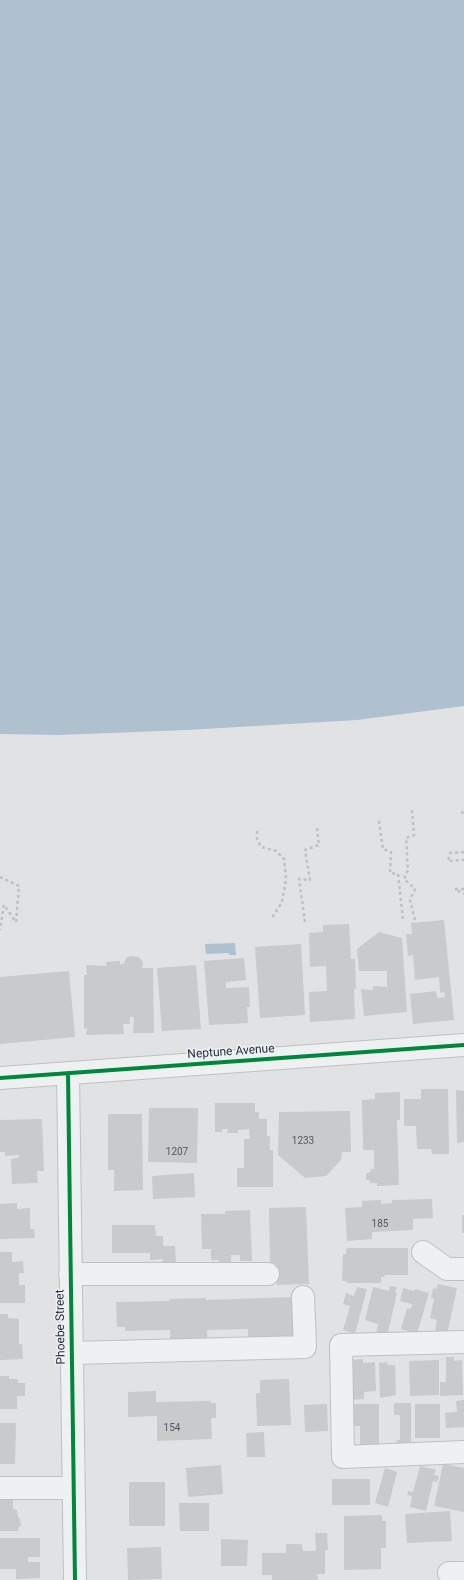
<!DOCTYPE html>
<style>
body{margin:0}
canvas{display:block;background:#e0e2e4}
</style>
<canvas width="464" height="1580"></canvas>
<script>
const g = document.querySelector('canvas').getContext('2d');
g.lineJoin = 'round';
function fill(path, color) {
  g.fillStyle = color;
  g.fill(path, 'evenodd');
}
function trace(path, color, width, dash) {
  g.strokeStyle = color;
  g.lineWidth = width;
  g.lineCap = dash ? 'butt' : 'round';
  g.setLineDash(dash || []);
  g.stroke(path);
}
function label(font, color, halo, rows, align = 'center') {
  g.font = font + ' Roboto,sans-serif';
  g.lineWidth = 3;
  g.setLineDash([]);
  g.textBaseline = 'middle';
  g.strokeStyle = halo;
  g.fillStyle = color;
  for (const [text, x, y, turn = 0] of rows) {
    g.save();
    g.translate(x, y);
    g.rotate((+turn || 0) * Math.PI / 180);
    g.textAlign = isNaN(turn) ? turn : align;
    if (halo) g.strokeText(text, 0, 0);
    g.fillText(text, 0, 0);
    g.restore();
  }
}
const water = new Path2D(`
 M0,0H464V706L357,720L187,730L58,735L0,734Z
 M235,943L236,955H229V953L206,954L205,944Z`);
const building = new Path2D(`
 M444,920L454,1020L413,1024L410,994L436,991L437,998L445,997L444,992L440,993L439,977L415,980L413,955L408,956L406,934H412L411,923Z
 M349,924L351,959H355L356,989H354L355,1019L310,1022L309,992L327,991L326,966L310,967L309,933L323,932V925Z
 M379,932L402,938L407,1012L364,1016L361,989L373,990V986L387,987V971H359L357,949Z
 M301,944L305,1015L260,1018L255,947Z
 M130,956L139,957L143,962L142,968H153L154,1033H133L134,1017H130V1024H123L124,1034L86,1035L87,1028L84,1029V975H87L86,965L107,966L106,962L120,961V964H124L126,958Z
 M244,958L246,980L226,982V988L249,987L250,1007H247L248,1023L209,1025L204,961Z
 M196,965L201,1029L162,1031L157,968Z
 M69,971L75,1037L0,1044V977Z
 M421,1089H448L449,1154H432L431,1149H417L416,1126H404V1099H421Z
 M456,1090L464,1091V1142L457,1143Z
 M400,1092V1120H397L399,1185L377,1186V1183H370V1180H366V1173L371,1172L370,1169H374V1150H363L362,1100L375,1099V1093Z
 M215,1103H255V1112H259V1119H267V1136H270V1150H273V1187H237V1168H244V1139H250L249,1129L238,1130V1133H227L228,1129H222V1132H215Z
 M149,1108H198L197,1163L148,1162Z
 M350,1111L351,1152H342L341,1160L326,1176L305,1178L278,1155L279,1112Z
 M108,1114H142L143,1190L114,1191V1170H108Z
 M42,1119L44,1171H37L38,1183L12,1184L11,1159L19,1158V1155L5,1156V1152H0V1120Z
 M194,1173L195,1197L153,1199L152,1176Z
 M432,1199L433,1218L413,1219V1230L372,1232V1239L347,1241L345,1208L362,1207V1201L381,1200V1204L392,1203V1200Z
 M17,1203V1209L30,1208V1229H34L35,1238L0,1239V1204Z
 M306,1207L309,1284L277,1285L276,1264H270L269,1208Z
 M250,1210L252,1261H240V1255H231V1262H219L218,1260H211V1249H202L201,1214H225V1211Z
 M462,1215H464V1233H462Z
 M112,1225H155L156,1236H163V1246H175L176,1263H162L163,1259L150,1260V1253H112Z
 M346,1248H408V1275H384L385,1277H381V1283H347V1281H342L343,1254H346Z
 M0,1252H12V1262L23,1261L24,1273H19V1285H25V1303H0Z
 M438,1284L457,1288L447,1335L435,1332L437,1320L430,1318L434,1299L431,1298L433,1288L436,1289Z
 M390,1286L397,1287L395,1292L397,1293L387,1337L376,1334L378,1324L365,1320L373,1287L389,1291Z
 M357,1287L367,1289L355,1334L343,1330L350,1306L343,1304L346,1293L354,1296Z
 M403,1288L414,1291L415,1289L429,1293L417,1334L401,1329L407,1308L411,1309L412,1304L400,1301Z
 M294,1297L295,1338L248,1339V1329L207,1330V1340L170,1341V1330L125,1331V1327H117L116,1302L169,1301V1299L206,1298V1300Z
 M0,1314H8V1318L19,1319V1344H22L23,1359L0,1360Z
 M446,1357H454V1361L462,1360L463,1395L440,1396V1382H446Z
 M363,1359V1363L375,1362L376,1391L364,1392V1399L350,1400L349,1360Z
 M439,1360V1395L410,1396L409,1361Z
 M387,1362V1365H395L396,1395L380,1398L379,1363Z
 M0,1376H9V1379H18V1383H25V1396H17V1409H0Z
 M289,1379L291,1425L257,1426L256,1393H260V1380Z
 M156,1391V1402L211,1401V1403H216V1418H211L212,1439L157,1441V1416L128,1417V1392Z
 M464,1400V1427L446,1428L445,1413L457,1412L456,1401Z
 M394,1403H411V1447H397V1440H400V1415H394Z
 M327,1404L328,1431L305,1432L304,1405Z
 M350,1404H379V1447L360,1446V1426H349Z
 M415,1404H440V1438H415Z
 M0,1423H16L15,1464H0Z
 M264,1432L265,1457H247L246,1433Z
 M443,1464L464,1468V1512L434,1506Z
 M221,1465L223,1494L188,1497L186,1468Z
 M420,1466L436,1470L434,1475L439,1476L437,1482L433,1481L426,1511L410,1507L412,1496L407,1495L408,1491L413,1492Z
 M385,1468L397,1472L388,1507L375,1503Z
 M332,1479H370V1505H332Z
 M129,1482H165V1526H129Z
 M0,1492H13V1509L17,1510L18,1517L20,1519L21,1526H19L18,1531H0Z
 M179,1503H209V1531H180Z
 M450,1511L452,1541L407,1543L405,1514Z
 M382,1515V1521H386V1548H381V1569L344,1570V1516Z
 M315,1533H327L328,1550H325V1574H317L318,1580H272V1575H262V1553H286V1544H302L303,1551H316Z
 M0,1538H40V1557H28V1562H40V1578L16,1579V1569H0Z
 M221,1539L248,1540L247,1566H221Z
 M161,1547L162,1579L128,1580L127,1548Z`);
const path = new Path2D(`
 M412,810L414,835L406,838L408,870L404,879L415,889L410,900L415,920
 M461,812L464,813
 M379,821L383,849L391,852L390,873L398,874L403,919
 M257,831V839L261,847L276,851L284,859L286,879L282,902L272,918
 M464,852L450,853L448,861L464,860
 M0,877L19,886L16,922L4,905L0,930
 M464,889H455L464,894
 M305,922L299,879L310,880L305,850L319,845L317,828`);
const minor = new Path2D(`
 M68,1073L75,1580
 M0,1078L464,1045
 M423,1252L447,1269H464
 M70,1274H268
 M464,1342L341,1345L343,1457L464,1452
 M72,1353L305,1347L303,1297
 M0,1488H73
 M449,1573H464`);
const cycleway = new Path2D(`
 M68,1073L75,1580
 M0,1078L464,1045`);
const numberNames = [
 ["1233",303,1141],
 ["1207",177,1152],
 ["185",380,1224],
 ["154",172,1428]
];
const streetNames = [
 ["Neptune Avenue",231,1052,-4],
 ["Phoebe Street",61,1327,-91]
];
fill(water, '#afc0ce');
fill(building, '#c8cacc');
trace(minor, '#bec0c2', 24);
trace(path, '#bec0c3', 2.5, [3, 3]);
trace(minor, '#eff0f1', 22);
trace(cycleway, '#00873e', 4);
label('10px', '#515761', null, numberNames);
label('12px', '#28303c', '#edf0f4', streetNames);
</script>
